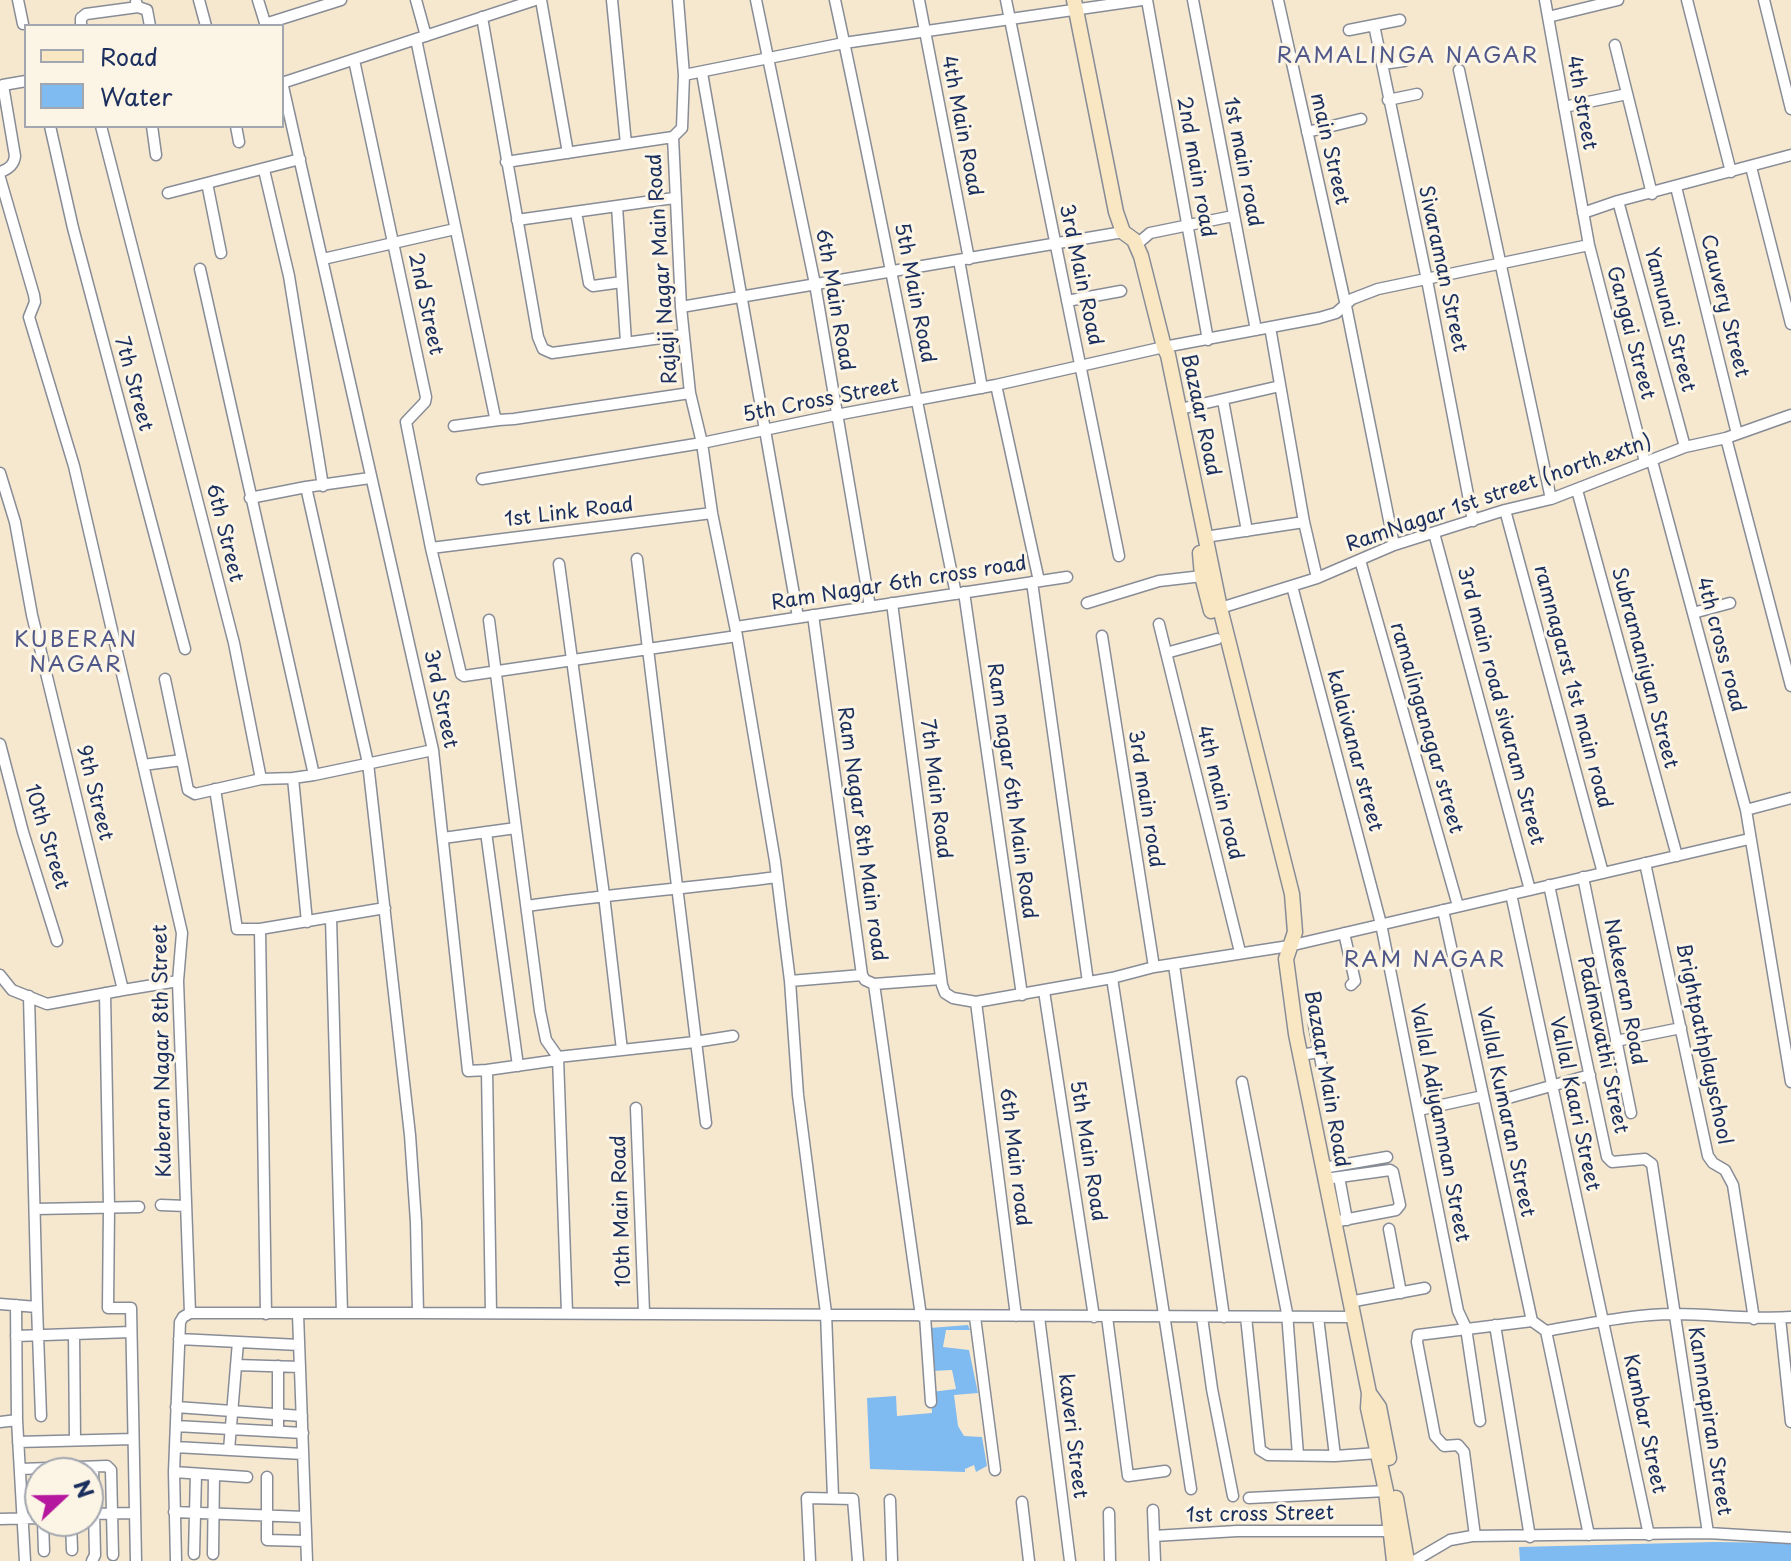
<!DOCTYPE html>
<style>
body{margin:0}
#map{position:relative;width:1791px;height:1561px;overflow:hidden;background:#f6e8cf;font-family:"Playpen Sans",sans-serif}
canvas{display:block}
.legend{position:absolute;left:24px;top:24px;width:260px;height:104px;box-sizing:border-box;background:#fcf5e5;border:2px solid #a2a6af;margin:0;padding:10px 14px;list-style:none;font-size:24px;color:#1b2f5e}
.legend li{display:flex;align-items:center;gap:16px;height:40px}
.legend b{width:40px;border:2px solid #a2a6af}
.north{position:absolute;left:24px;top:1457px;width:80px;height:80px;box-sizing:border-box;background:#fcf5e5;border:2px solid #a2a6af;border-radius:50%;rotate:68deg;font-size:22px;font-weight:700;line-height:32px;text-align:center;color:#1b2f5e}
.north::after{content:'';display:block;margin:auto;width:28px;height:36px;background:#b5179e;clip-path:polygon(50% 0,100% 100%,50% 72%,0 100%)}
</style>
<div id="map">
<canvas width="1791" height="1561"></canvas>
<ul class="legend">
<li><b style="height:10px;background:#f9e7c3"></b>Road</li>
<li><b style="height:22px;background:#7fbaf1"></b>Water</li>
</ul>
<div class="north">N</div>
</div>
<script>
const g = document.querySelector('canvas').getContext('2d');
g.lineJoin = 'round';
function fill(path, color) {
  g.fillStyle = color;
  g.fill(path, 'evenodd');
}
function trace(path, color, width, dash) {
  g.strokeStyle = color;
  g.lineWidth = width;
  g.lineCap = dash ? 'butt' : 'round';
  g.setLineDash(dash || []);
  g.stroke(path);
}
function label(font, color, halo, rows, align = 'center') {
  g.font = font + ' "Playpen Sans",sans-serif';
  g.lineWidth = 6;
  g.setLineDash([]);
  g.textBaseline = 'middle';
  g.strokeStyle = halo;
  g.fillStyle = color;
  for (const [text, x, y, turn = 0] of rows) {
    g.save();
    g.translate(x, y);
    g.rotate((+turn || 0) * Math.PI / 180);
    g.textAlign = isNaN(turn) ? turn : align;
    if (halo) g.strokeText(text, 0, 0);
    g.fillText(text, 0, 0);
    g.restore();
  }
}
const water = new Path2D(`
 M968,1325L970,1330H946L943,1347L969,1350L978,1393L954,1395L958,1426L964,1436L982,1437L987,1466L976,1472L974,1465L965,1469V1472L870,1469L867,1398L896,1396L897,1416L932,1413L931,1392L956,1389L952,1370L931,1371L930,1328Z
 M1714,1542L1791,1543V1561H1520L1519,1547Z`);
const minor = new Path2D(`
 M18,0L23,24
 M199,0L206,26
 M258,0L266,26
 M416,0L426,36
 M541,0L568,153
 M612,0L626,144
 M756,0L815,284L870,607
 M835,0C878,198 915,396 956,594
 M919,0L969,259
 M1006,0L1119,556
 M1147,0L1208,340
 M1193,0L1256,330
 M1278,0L1346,306L1394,545
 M1545,0L1589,245L1645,462
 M1687,0L1731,172
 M1764,0L1791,109
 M136,2L138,7L147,10L150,26
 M482,17L538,337L543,349L552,353L683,335
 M1548,17L1618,0
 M265,24L341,0
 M1374,25L1427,280L1473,521
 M81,26V18L86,14L138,7
 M1349,30L1400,20
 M416,39L495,417L499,420L514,419L690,393
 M1615,45L1652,194
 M354,60L426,397L425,402L406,422L431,548L461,674L464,676L737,636L712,513L702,443L690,393L681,307L673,137L682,128L684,75L678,0
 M1382,64L1404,61
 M1459,70L1551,499
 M702,73L798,617
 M684,75L844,43L1142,0
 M282,82L433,750L468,1071L487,1070L491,1313
 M282,83L535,0
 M1388,100L1417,94
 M1564,107L1627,94
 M50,126L73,228L185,649
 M101,126L234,643L261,779L293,778L307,922
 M152,126L156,155
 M236,126L239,142
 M1307,132L1361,119
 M506,162L673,137
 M1751,167L1791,324
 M264,170L289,276L323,486
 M0,172C9,169 14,165 15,156L3,85L26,81
 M0,178L34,295L35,302L29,317L74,466L182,933L178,981L190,1313
 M1676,187L1737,434
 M168,193L207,183
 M1618,201L1685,447
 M617,206L626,342
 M576,212L589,283L593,286L622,282
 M1583,213L1618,201L1791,155
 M517,220L674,198
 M1136,245L1150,233L1233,216
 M221,253L207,183L300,159
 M323,259L455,229
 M959,260L982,388
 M200,269L314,775L293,778
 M1067,301L1121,291
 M681,307L1123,232
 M1270,327L1304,522L1317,578
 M996,385L1039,581
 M1223,400L1247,531
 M1180,409L1280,386
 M454,426L499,420
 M1726,438L1791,686
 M1652,461L1746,810L1791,1082
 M0,473L15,522L32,615L123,990L47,1004L12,990L0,975
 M482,479L702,443L836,415L996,385L1164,347L1319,318L1336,313L1352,299L1378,289L1589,245
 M306,487L368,763L410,1135L416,1222L418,1313L1353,1317
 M1577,490L1677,856
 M250,498L306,487L370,478
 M1505,510L1603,873
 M1434,533L1530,890
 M1205,537L1304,522
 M431,548L712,513
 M637,559L706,1123
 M1360,560L1458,906
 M559,564L604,895L622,1050
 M1032,582L1088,982
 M1292,586L1381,924L1458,1311L1466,1328L1480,1421
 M964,592L1022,995
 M892,603L942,985L945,993L953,998L976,1002L1112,978L1154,967L1289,946L1749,839
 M1087,603L1159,581L1202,576
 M1214,610L1317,578L1394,545L1505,510L1551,499L1685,447L1726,438L1791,415
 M1693,613L1730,603
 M813,615L862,975L865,980L874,984L941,979
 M1159,624L1240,952
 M736,627L1067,577
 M737,636L775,861L790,981
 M1102,636L1154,967
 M1166,653L1217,639
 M165,679L182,760
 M0,744L23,832L57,941
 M143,765L182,760L188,790L195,794L261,779
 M314,775L433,750
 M215,789L237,929H260L385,908
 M1746,810L1791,798
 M516,828L540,1011L546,1040L558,1057L567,1313
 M486,832L518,1066
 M443,838L516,828L489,620
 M1645,863L1708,1156L1713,1163L1725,1170L1733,1185L1754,1319
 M1583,877L1631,1113
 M1549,885L1607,1157L1612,1162L1645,1159L1652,1164L1708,1533
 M1511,894L1649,1535
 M527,906C610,894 693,888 777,877
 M1443,910L1532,1321
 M331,918L342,1313
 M260,929L266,1314
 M1344,933L1355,981L1351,985
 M1174,965L1224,1317
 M1112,978L1191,1489
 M874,984L921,1316
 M123,990L178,981
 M1044,991L1094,1317
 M105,993L109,1207L108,1308H131L136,1561
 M976,1002L1016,1316
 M1314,1025L1319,1052
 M1616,1041L1681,1028
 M1300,1055L1319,1052L1322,1067
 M558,1057L695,1042L733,1036
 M487,1070L558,1060
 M1242,1082L1287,1313L1298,1455
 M1501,1100L1590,1075
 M636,1108L644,1312
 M1419,1110L1483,1096
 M1323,1168L1387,1157
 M1339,1177L1347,1220
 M1325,1179L1390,1170L1393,1172L1400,1205L1396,1210L1333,1222
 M161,1205L186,1206
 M35,1209L139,1207
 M1389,1229L1401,1293
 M1349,1302L1425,1288
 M0,1304L37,1307L29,996
 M16,1305L17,1420L25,1561
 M37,1307L41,1416
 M190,1313H418
 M298,1314L307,1561
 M925,1316L931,1402
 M975,1317L995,1470
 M1039,1317L1070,1561
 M1107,1317L1128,1476L1165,1471
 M1202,1317L1212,1389L1233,1496
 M1246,1317L1260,1450L1268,1455L1335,1456L1318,1317
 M1780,1318L1791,1422
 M1495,1325L1530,1537
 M1546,1331L1589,1535
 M74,1334L75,1440
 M16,1336L131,1332
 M179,1339L299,1345
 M236,1365L300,1367
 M278,1366V1431
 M176,1407L302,1416
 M0,1422L17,1420
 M176,1426L303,1433
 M18,1442L133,1439
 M175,1447L303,1454
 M229,1450L238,1342
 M1335,1456L1378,1453
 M20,1469L107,1466L111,1470L113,1555
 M174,1472L247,1477
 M267,1477V1540L306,1541
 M833,1497L826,1313L798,1095L790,981L862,975
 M1249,1498L1386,1491
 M890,1500L892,1561
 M1022,1502L1029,1561
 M1153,1510L1154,1536
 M174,1512L305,1517
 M1109,1513L1110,1561
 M90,1514L133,1513
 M0,1519L40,1518
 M43,1521L44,1551
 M71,1521L72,1550
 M1475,1536L1464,1452L1458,1445L1444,1446L1435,1436L1417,1342L1418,1335L1532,1321L1546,1331C1588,1324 1632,1314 1674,1314C1714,1314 1750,1320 1791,1317
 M194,1554L196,1474
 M213,1554L214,1475
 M92,1561L95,1555L93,1467
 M176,1561L174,1472L180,1322L183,1317L190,1313
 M810,1561L807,1498L853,1499L858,1561
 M1155,1561L1154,1536L1237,1531H1391
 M1414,1561L1450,1540L1472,1536L1708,1533L1791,1538`);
const secondary = new Path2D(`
 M1074,0L1116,212L1123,232L1134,240L1141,256L1164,347L1168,355L1220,608L1292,894L1295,932L1286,959L1296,1034L1369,1393L1368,1408L1386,1491L1394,1561
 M1200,553L1202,576L1211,611
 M1369,1393L1379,1407L1389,1458
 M1396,1498L1407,1561`);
const streetNames = [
 ["4th street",1581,103,80],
 ["4th Main Road",961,126,79],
 ["main Street",1329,149,77],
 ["1st main road",1242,162,79],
 ["2nd main road",1195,167,80],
 ["Rajaji Nagar Main Road",663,269,-94],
 ["Sivaraman Street",1442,269,78],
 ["3rd Main Road",1080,275,78],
 ["5th Main Road",914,293,79],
 ["6th Main Road",834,300,80],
 ["2nd Street",425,304,78],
 ["Cauvery Street",1724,306,76],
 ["Yamunai Street",1669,320,75],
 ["Gangai Street",1630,333,75],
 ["7th Street",133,384,75],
 ["5th Cross Street",821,401,-11],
 ["Bazaar Road",1200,415,78],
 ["RamNagar 1st street (north.extn)",1499,494,-19],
 ["1st Link Road",569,513,-7],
 ["6th Street",224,533,76],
 ["Ram Nagar 6th cross road",899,584,-9],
 ["4th cross road",1720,645,75],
 ["Subramaniyan Street",1644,668,75],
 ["ramnagarst 1st main road",1572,687,75],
 ["3rd Street",440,699,78],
 ["3rd main road sivaram Street",1500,706,75],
 ["ramalinganagar street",1426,728,74],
 ["kalaivanar street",1354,751,75],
 ["7th Main Road",935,789,83],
 ["Ram nagar 6th Main Road",1011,791,82],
 ["9th Street",94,793,76],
 ["4th main road",1219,793,76],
 ["3rd main road",1145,799,81],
 ["Ram Nagar 8th Main road",861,834,82],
 ["10th Street",46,837,73],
 ["Nakeeran Road",1624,992,79],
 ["Brightpathplayschool",1703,1044,78],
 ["Padmavathi Street",1602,1045,78],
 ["Kuberan Nagar 8th Street",163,1051,-91],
 ["Bazaar Main Road",1326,1079,80],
 ["Vallal Kaari Street",1574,1104,78],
 ["Vallal Kumaran Street",1505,1112,78],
 ["Vallal Adiyamman Street",1439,1123,79],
 ["5th Main Road",1087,1151,81],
 ["6th Main road",1014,1157,83],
 ["10th Main Road",622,1211,-92],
 ["Kannnapiran Street",1709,1421,81],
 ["Kambar Street",1644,1424,78],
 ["kaveri Street",1072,1436,83],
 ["1st cross Street",1260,1515,-1]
];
const neighbourhoodNames = [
 ["RAMALINGA NAGAR",1408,57],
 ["KUBERAN",76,641],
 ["NAGAR",76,666],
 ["RAM NAGAR",1425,961]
];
fill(water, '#7fbaf1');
trace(minor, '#888c96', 13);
trace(secondary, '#888c96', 17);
trace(minor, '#fff', 10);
trace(secondary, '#f9e7c3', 14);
label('20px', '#1b2f5e', '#fcf5e5', streetNames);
g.letterSpacing = '2px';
label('22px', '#505889', '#fcf5e5', neighbourhoodNames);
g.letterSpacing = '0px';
</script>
